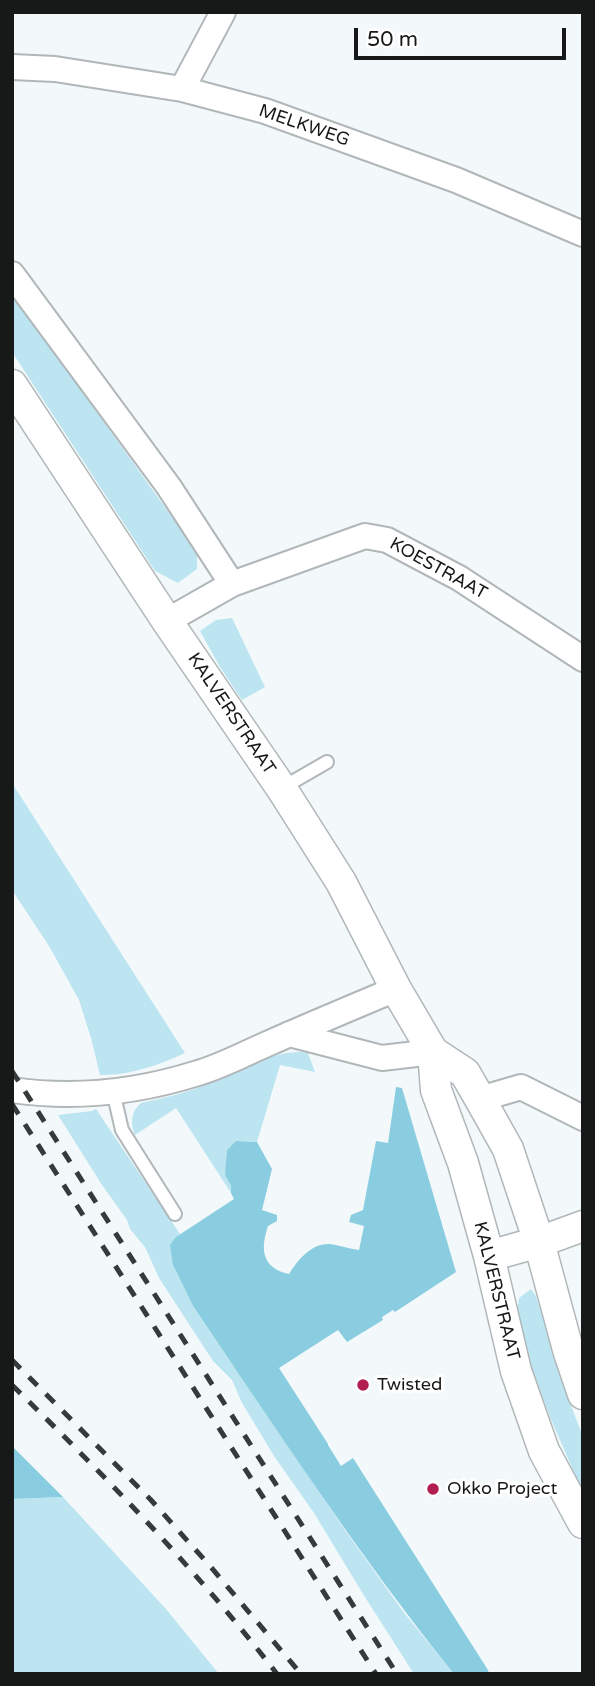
<!DOCTYPE html>
<style>
body{margin:0}
#map{position:relative;width:595px;height:1686px;overflow:hidden;background:#f3f9fb;font-family:"Varela Round",sans-serif}
canvas{display:block}
.frame{position:absolute;inset:0;border:14px solid #171919;pointer-events:none}
.scale{position:absolute;left:354px;top:28px;width:212px;height:32px;box-sizing:border-box;border:4px solid #171919;border-top:0;padding-left:9px;font-size:21px;line-height:24px;white-space:nowrap;color:#171919;-webkit-text-stroke:5px #fff;paint-order:stroke}
</style>
<div id="map">
<canvas width="595" height="1686"></canvas>
<div class="frame"></div>
<div class="scale">50 m</div>
</div>
<script>
const g = document.querySelector('canvas').getContext('2d');
g.lineJoin = 'round';
function fill(path, color) {
  g.fillStyle = color;
  g.fill(path, 'evenodd');
}
function trace(path, color, width, dash) {
  g.strokeStyle = color;
  g.lineWidth = width;
  g.lineCap = dash ? 'butt' : 'round';
  g.setLineDash(dash || []);
  g.stroke(path);
}
function label(font, color, halo, rows, align = 'center') {
  g.font = font + ' "Varela Round",sans-serif';
  g.lineWidth = 6;
  g.setLineDash([]);
  g.textBaseline = 'middle';
  g.strokeStyle = halo;
  g.fillStyle = color;
  for (const [text, x, y, turn = 0] of rows) {
    g.save();
    g.translate(x, y);
    g.rotate((+turn || 0) * Math.PI / 180);
    g.textAlign = isNaN(turn) ? turn : align;
    if (halo) g.strokeText(text, 0, 0);
    g.fillText(text, 0, 0);
    g.restore();
  }
}
const green = new Path2D(`
 M12,294L197,552V569L178,583L155,571L12,352Z
 M232,618L265,687L242,700L220,667L200,631L216,620Z
 M12,783L185,1053C159,1065 129,1076 100,1075L91,1038L79,1000L49,946L12,890Z
 M301,1052L308,1053L315,1072L280,1065L257,1142L236,1141L225,1174L231,1187V1193L176,1108L135,1135C130,1124 131,1111 141,1103C164,1098 187,1093 209,1083C239,1071 267,1052 301,1052Z
 M96,1109L180,1234L173,1265L193,1306L347,1533L405,1614L454,1674H414L363,1594L314,1513L274,1456L242,1403L232,1380L213,1361L159,1278L145,1247L130,1229L127,1220L102,1185L58,1115L92,1111Z
 M531,1289L536,1296L567,1395L583,1437V1493L550,1417L529,1361L517,1313L519,1298Z
 M63,1497L166,1609L219,1674H12V1499Z`);
const forest = new Path2D(`
 M396,1087L402,1088L456,1272L395,1312L393,1310L382,1317L383,1320L347,1342L338,1330L279,1368L328,1444V1445L341,1466L353,1458L488,1670L489,1674H454C359,1556 277,1430 193,1306L173,1265L170,1245L176,1237L234,1199L231,1193V1186L225,1175L227,1150L236,1141L257,1142L272,1169L262,1210L277,1215V1221L268,1226C260,1250 262,1268 289,1274C298,1260 311,1243 330,1244C339,1245 349,1249 359,1250L364,1226L349,1222L351,1215L363,1210L376,1141L388,1143Z
 M12,1446L63,1497L12,1499Z`);
const service = new Path2D(`
 M282,788L327,762
 M113,1091L122,1130L175,1214`);
const minor = new Path2D(`
 M12,67L55,69L182,89L265,111L456,180L583,234
 M182,89L223,12
 M12,274L169,487L232,584
 M167,621L232,584L365,536L387,540L459,578L583,659
 M289,1034L382,1058L433,1052
 M12,1090C74,1099 138,1092 198,1073C222,1066 244,1054 267,1044C310,1025 353,1007 396,989
 M480,1099L521,1087L583,1118`);
const tertiary = new Path2D(`
 M12,385L167,621L282,789L341,882L396,989L433,1052L465,1073L480,1099L508,1149L539,1242L569,1353L583,1394
 M433,1052L436,1090L463,1163L489,1256L516,1371L544,1451L583,1523
 M489,1256L539,1242L583,1226`);
const rail = new Path2D(`
 M12,1071L397,1674
 M12,1104L376,1674
 M12,1360L151,1500L210,1566L301,1674
 M12,1385C105,1476 197,1570 277,1674`);
const markers = [
 [363,1385,7,"#b01f50"],
 [433,1489,7,"#b01f50"]
];
const streetNames = [
 ["MELKWEG",304,126,19],
 ["KOESTRAAT",438,569,29],
 ["KALVERSTRAAT",231,714,56],
 ["KALVERSTRAAT",496,1291,76]
];
const poiNames = [
 ["Twisted",377,1385],
 ["Okko Project",447,1489]
];
fill(green, '#bce5f1');
fill(forest, '#8acde0');
trace(service, '#b1b7b9', 16);
trace(minor, '#b1b7b9', 28);
trace(tertiary, '#b1b7b9', 33);
trace(service, '#fff', 12);
trace(minor, '#fff', 24);
trace(tertiary, '#fff', 30);
trace(rail, '#373a3a', 5, [12, 12]);
for (const [x, y, r, color] of markers) {
  const dot = new Path2D();
  dot.arc(x, y, r, 0, 2 * Math.PI);
  g.fillStyle = color;
  g.fill(dot);
  trace(dot, '#fff', 2.5);
}
label('18px', '#171919', '#fff', streetNames);
label('18px', '#171919', '#fff', poiNames, 'left');
</script>
